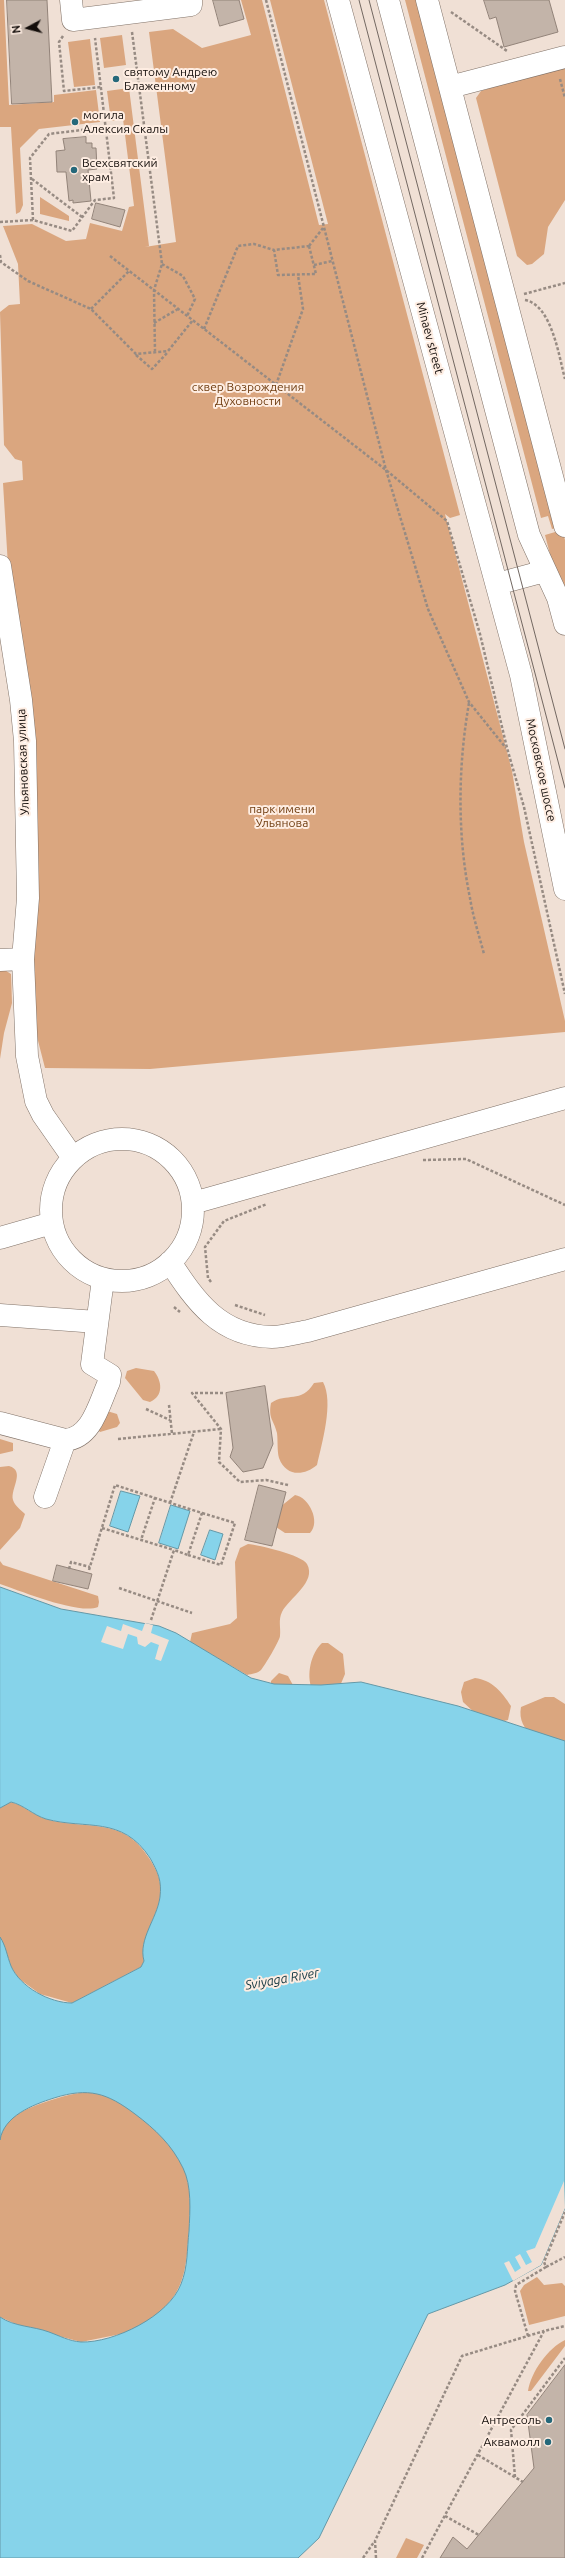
<!DOCTYPE html>
<meta charset="utf-8">
<style>
body{margin:0}
#map{position:relative;width:565px;height:2558px;overflow:hidden;background:#f0e0d5;font-family:Ubuntu,sans-serif}
canvas{display:block}
.north{position:absolute;left:8px;top:8px;width:40px;height:40px;-webkit-text-stroke:3px #feede2;paint-order:stroke;rotate:263deg;font-size:11px;font-weight:700;line-height:16px;text-align:center;color:#130d0a}
.north::after{content:'';display:block;margin:auto;width:14px;height:18px;background:#130d0a;clip-path:polygon(50% 0,100% 100%,50% 72%,0 100%)}
</style>
<div id="map">
<canvas width="565" height="2558"></canvas>
<div class="north">N</div>
</div>
<script>
const g = document.querySelector('canvas').getContext('2d');
g.lineJoin = 'round';
function fill(path, color) {
  g.fillStyle = color;
  g.fill(path, 'evenodd');
}
function trace(path, color, width, dash) {
  g.strokeStyle = color;
  g.lineWidth = width;
  g.lineCap = dash ? 'butt' : 'round';
  g.setLineDash(dash || []);
  g.stroke(path);
}
function label(font, color, halo, rows, align = 'center') {
  g.font = font + ' Ubuntu,sans-serif';
  g.lineWidth = 4;
  g.setLineDash([]);
  g.textBaseline = 'middle';
  g.strokeStyle = halo;
  g.fillStyle = color;
  for (const [text, x, y, turn = 0] of rows) {
    g.save();
    g.translate(x, y);
    g.rotate((+turn || 0) * Math.PI / 180);
    g.textAlign = isNaN(turn) ? turn : align;
    if (halo) g.strokeText(text, 0, 0);
    g.fillText(text, 0, 0);
    g.restore();
  }
}
const green = new Path2D(`
 M0,0H4L9,105L54,102V95L96,90L100,122L39,129L20,148L23,205L20,212L16,214L11,127H0Z
 M241,0H262L319,225L328,224L270,0H324L460,515L450,518L445,514L512,771L524,842L565,1021V1032L150,1069L45,1068L36,1033L3,483L23,480L22,461L15,459L4,445L0,312L9,305L20,304L18,264L3,226L32,224L66,241L86,239L90,223L122,231L129,207L134,206L123,119L111,121L107,91L129,88L149,246L145,247L176,242L149,32L173,29L202,48L251,35Z
 M405,0H422L561,527L552,529L548,516L541,518Z
 M122,35L126,65L104,68L100,38Z
 M90,39L95,85L74,87L68,42Z
 M565,64V200L548,227L544,254L532,264L527,265L517,256L476,98L481,91L490,88Z
 M40,197L69,216V221L40,214Z
 M562,530L565,540V595L559,589L545,535Z
 M0,967L11,974L12,1003L4,1033L0,1059Z
 M136,1368L154,1371C162,1381 164,1396 150,1402L143,1400L125,1378L127,1371Z
 M323,1382C334,1402 322,1443 317,1465C304,1476 286,1477 279,1458C277,1451 278,1441 277,1433C274,1420 268,1419 271,1403C287,1392 301,1404 314,1383Z
 M107,1411L117,1414L120,1423L117,1427L100,1432L98,1430Z
 M0,1439L13,1443V1451L0,1454Z
 M9,1466C26,1471 10,1489 13,1500C15,1506 21,1510 25,1514L20,1528L0,1550V1467Z
 M295,1495C309,1497 321,1522 310,1533H285L276,1527L280,1507Z
 M248,1544C259,1545 302,1555 307,1564C317,1582 289,1598 282,1612C278,1620 281,1628 280,1636C280,1640 264,1667 261,1670C258,1673 252,1674 247,1675L190,1642L192,1633L230,1624L237,1618L235,1562L240,1548Z
 M0,1561L3,1565L98,1596L99,1602L98,1607C79,1615 21,1591 0,1584Z
 M322,1643H328L343,1654L345,1674L340,1686L312,1689C306,1675 311,1653 322,1643Z
 M279,1673L288,1676L294,1687L271,1686V1681Z
 M475,1678C492,1680 502,1692 511,1706L508,1720L504,1721L476,1714L463,1702L461,1692L464,1682Z
 M545,1697H554L565,1704V1752C545,1742 516,1734 521,1707Z
 M10,1802C24,1805 33,1815 46,1819C86,1831 122,1815 149,1858C158,1872 162,1881 160,1897C157,1919 139,1939 144,1961L141,1967L72,2003L40,1994L18,1978L11,1967L0,1937V1808Z
 M85,2092C91,2093 99,2093 106,2095C134,2106 173,2141 184,2169C193,2192 190,2218 188,2242C186,2271 182,2295 157,2314L161,2326L81,2342L18,2325L0,2317V2140C1,2133 1,2128 6,2123C21,2107 64,2095 85,2092Z
 M537,2277L544,2285L562,2283L565,2286V2316L529,2325L520,2291L524,2285Z
 M565,2340V2346L531,2391H528C531,2372 548,2348 565,2340Z
 M406,2538L424,2545L417,2558H396Z`);
const water = new Path2D(`
 M121,1491L140,1496L128,1532L110,1526Z
 M171,1505L190,1511L178,1549L159,1543Z
 M210,1530L223,1534L215,1560L201,1555Z
 M0,1587L61,1609L159,1626L176,1633L251,1678L274,1684L321,1685L361,1682L458,1706L565,1741V2208L541,2265L505,2285L428,2314L319,2538L298,2558H0V2317C15,2327 33,2326 49,2332C60,2336 69,2341 81,2342C114,2343 169,2316 181,2284C188,2267 187,2249 189,2231C190,2211 192,2186 183,2168C172,2145 155,2129 135,2114C107,2093 89,2087 54,2098C32,2105 4,2116 0,2140V1937C6,1946 7,1956 11,1966C20,1987 50,2003 72,2003L141,1967L144,1961C138,1939 157,1919 160,1897C162,1881 158,1872 150,1858C122,1815 86,1830 46,1819C33,1815 24,1805 11,1802L0,1808Z`);
const pier = new Path2D(`
 M145,1623L153,1625L151,1633L169,1640L161,1661L155,1659L159,1645L151,1642L145,1647L138,1644L137,1637L128,1634L123,1649L101,1642L107,1626L121,1631L123,1624L142,1631Z
 M564,2181L565,2208L541,2265L513,2281L504,2263L509,2261L515,2272L521,2268L515,2257L520,2254L526,2265L532,2262L526,2251L535,2248Z`);
const building = new Path2D(`
 M7,0H47L52,102L12,104Z
 M213,0H239L244,19L220,26Z
 M484,0H549L558,32L504,47L496,17L490,19Z
 M86,137V143H92V148H96L97,169L88,170L91,201L73,203V200L69,201L66,172H57L56,151L65,150L63,139Z
 M96,203L125,210L120,227L92,219Z
 M265,1386L273,1444L263,1468L243,1472L230,1457L233,1448L226,1393Z
 M259,1485L286,1492L272,1546L245,1540Z
 M57,1565L92,1574L88,1589L53,1581Z
 M565,2365V2558H440L453,2537L467,2549L534,2468L527,2415Z`);
const path = new Path2D(`
 M266,0L386,470L428,609L469,702L506,748
 M451,12L507,51
 M132,32L162,264L154,290L155,352
 M63,36L59,42L64,91L101,87
 M560,79L565,98
 M32,179L82,217
 M33,220L30,158L49,134L106,127
 M0,222L33,220L72,231L95,200L114,198L95,38
 M309,246L316,274L278,275L274,250Z
 M309,246L323,228
 M0,255L1,262L28,281L91,309L136,354L168,351L193,320
 M110,256L386,470L447,521L480,634L507,748L524,807L565,994
 M162,264L183,276L195,299L187,316
 M314,265L332,261
 M524,294L565,283
 M525,300C552,305 559,357 565,379
 M91,309L129,271
 M154,323L178,309
 M204,329L238,246L254,244L274,250
 M136,355L152,369L168,352
 M276,385L303,309L298,275
 M469,703C458,766 457,835 470,898C473,917 479,935 484,954
 M423,1160L466,1159L565,1205
 M211,1282L208,1278L205,1247L224,1221L267,1204
 M235,1305L265,1315
 M174,1307L180,1312
 M223,1393H192L221,1429L219,1462L240,1482L266,1480L288,1485
 M169,1405L172,1434
 M146,1409L170,1420
 M118,1439L221,1429
 M170,1503L194,1432
 M102,1528L174,1550
 M188,1555L221,1565L235,1523L202,1513
 M69,1569L71,1562L90,1567
 M89,1570L115,1485L155,1498L141,1540
 M119,1588L192,1613
 M151,1620L174,1550L188,1555L202,1513L155,1498
 M546,2267L565,2257
 M528,2336L515,2291L516,2285L546,2267L544,2262L565,2212
 M478,2455L523,2482
 M515,2477L511,2430L565,2358
 M445,2516L479,2535
 M363,2558L374,2542
 M376,2558L375,2541L462,2356L544,2331
 M422,2558L544,2331L565,2326`);
const minor = new Path2D(`
 M71,0L73,20L191,5V0
 M427,0L565,526
 M450,87L565,57
 M0,566L21,700L25,741L28,898L23,959L27,1056L36,1101L43,1115L73,1158
 M0,960L23,959
 M51 1210a71 71 0 1 1 142 0a71 71 0 1 1-142 0Z
 M193,1203L565,1098
 M0,1238L52,1223
 M170,1262C196,1302 220,1336 272,1337C283,1337 297,1333 308,1331L565,1259
 M0,1315L97,1322
 M0,1423L65,1440C92,1438 99,1404 109,1382L110,1375L92,1364L103,1279
 M45,1497L65,1440`);
const major = new Path2D(`
 M338,0L521,675L565,889
 M388,0L529,535L558,598L565,624
 M497,584L545,571`);
const tram = new Path2D(`
 M359,0L565,788
 M369,0L565,749`);
const markers = [
 [116,79,4,"#25687a"],
 [75,122,4,"#25687a"],
 [74,170,4,"#25687a"],
 [549,2420,4,"#25687a"],
 [548,2442,4,"#25687a"]
];
const poiNames = [
 ["святому Андрею",124,72],
 ["Блаженному",124,86],
 ["могила",83,115],
 ["Алексия Скалы",83,129],
 ["Всехсвятский",82,163],
 ["храм",82,177],
 ["Антресоль",541,2420,"right"],
 ["Аквамолл",540,2442,"right"]
];
const streetNames = [
 ["Minaev street",430,338,75],
 ["Ульяновская улица",23,762,-92],
 ["Московское шоссе",541,770,78]
];
const parkNames = [
 ["сквер Возрождения",248,387],
 ["Духовности",248,401],
 ["парк имени",282,809],
 ["Ульянова",282,823]
];
const waterNames = [
 ["Sviyaga River",282,1979,-10]
];
fill(green, '#daa67f');
fill(water, '#86d3ea');
trace(water, '#6498a7', 1);
fill(pier, '#f0e0d5');
fill(building, '#c3b4a9');
trace(building, '#928379', 1);
trace(minor, '#807268', 23);
trace(major, '#807268', 23);
trace(path, '#978b83', 2.5, [3, 2]);
trace(minor, '#fff', 22);
trace(major, '#fff', 22);
trace(tram, '#726761', 1);
for (const [x, y, r, color] of markers) {
  const dot = new Path2D();
  dot.arc(x, y, r, 0, 2 * Math.PI);
  g.fillStyle = color;
  g.fill(dot);
  trace(dot, '#feede2', 1.5);
}
label('12px', '#130d0a', '#feede2', poiNames, 'left');
label('12px', '#130d0a', '#feede2', streetNames);
label('12px', '#6f3c0f', '#feede2', parkNames);
label('italic 13px', '#143943', '#feede2', waterNames);
</script>
